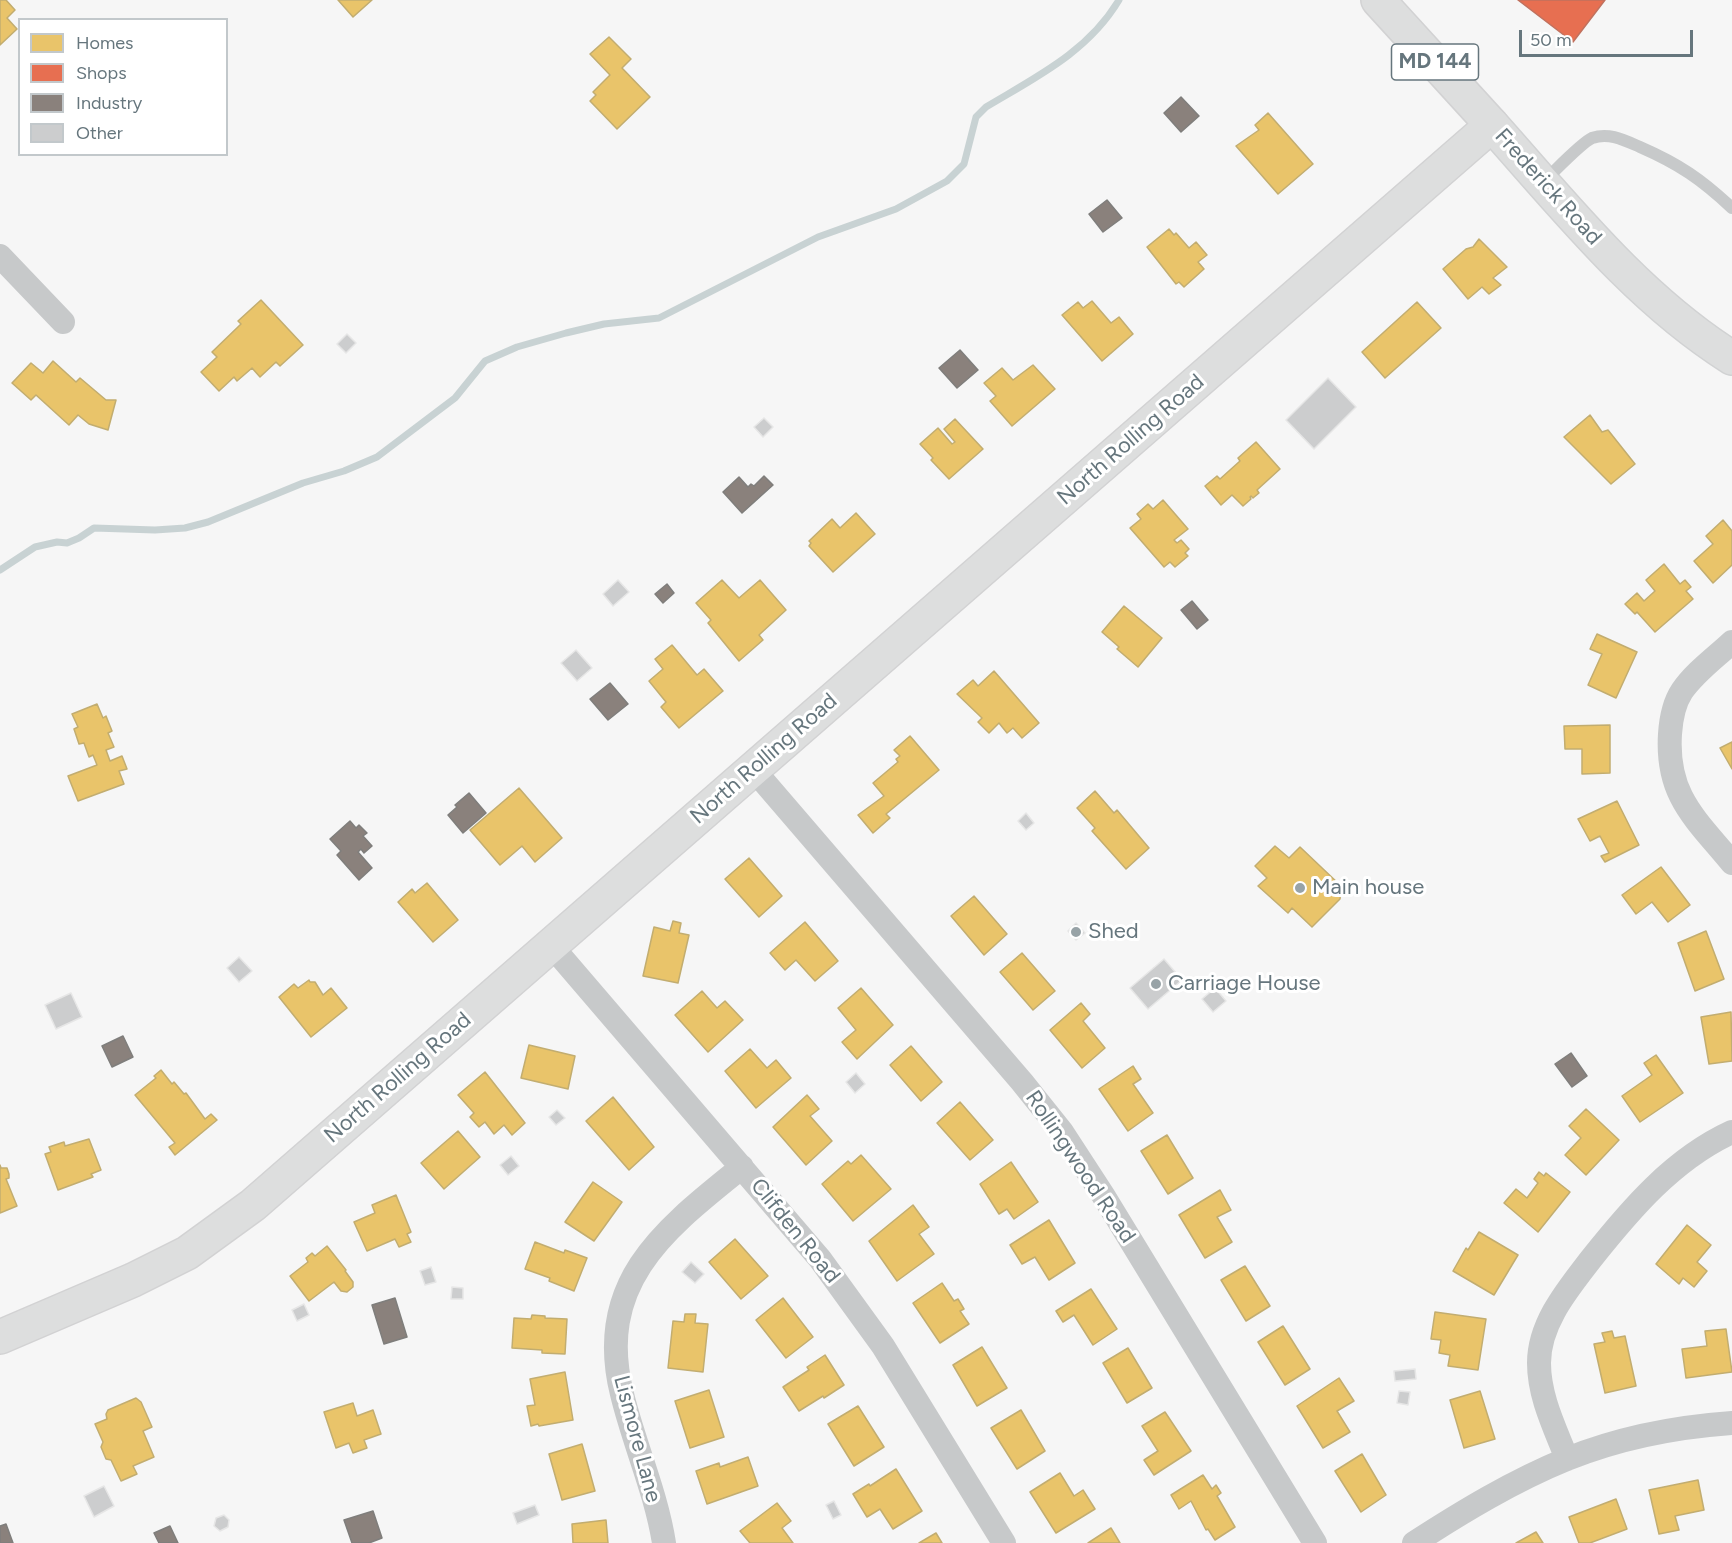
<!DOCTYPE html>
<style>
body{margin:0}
#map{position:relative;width:1732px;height:1543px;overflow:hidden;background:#f6f6f6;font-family:Figtree,sans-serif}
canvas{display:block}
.legend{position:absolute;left:18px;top:18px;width:210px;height:138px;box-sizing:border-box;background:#fff;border:2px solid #c2c8cb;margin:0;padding:8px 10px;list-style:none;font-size:18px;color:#66767d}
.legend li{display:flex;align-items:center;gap:12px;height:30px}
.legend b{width:30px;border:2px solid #c2c8cb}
.scale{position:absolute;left:1519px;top:30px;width:174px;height:27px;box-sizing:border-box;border:3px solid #66767d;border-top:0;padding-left:8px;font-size:18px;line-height:21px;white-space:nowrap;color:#66767d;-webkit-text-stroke:4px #fff;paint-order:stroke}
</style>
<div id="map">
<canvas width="1732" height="1543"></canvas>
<ul class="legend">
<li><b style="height:16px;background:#e9c46a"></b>Homes</li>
<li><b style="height:16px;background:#e76f51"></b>Shops</li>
<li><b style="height:16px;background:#8a817c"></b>Industry</li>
<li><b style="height:16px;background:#cccdce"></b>Other</li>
</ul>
<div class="scale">50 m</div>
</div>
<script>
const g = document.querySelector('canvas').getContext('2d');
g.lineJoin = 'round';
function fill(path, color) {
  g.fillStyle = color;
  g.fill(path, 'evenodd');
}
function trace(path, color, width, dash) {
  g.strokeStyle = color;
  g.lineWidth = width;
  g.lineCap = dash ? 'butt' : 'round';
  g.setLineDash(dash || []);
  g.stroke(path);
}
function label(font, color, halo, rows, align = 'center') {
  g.font = font + ' Figtree,sans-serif';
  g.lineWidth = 6;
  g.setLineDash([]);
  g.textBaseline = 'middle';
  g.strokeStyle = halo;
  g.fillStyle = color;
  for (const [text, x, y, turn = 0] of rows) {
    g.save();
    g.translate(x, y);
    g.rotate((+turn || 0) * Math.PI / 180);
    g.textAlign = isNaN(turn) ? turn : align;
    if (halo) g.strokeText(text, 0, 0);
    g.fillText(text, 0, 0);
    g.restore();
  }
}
const homes = new Path2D(`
 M0,0H6L15,10L7,18L17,29L0,45Z
 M338,0H372L353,17Z
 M609,37L631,59L622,68L650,97L617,129L590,101L596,95L593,92L610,75L590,54Z
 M1268,113L1313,164L1278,194L1236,146L1259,130L1255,125Z
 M1169,229L1174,235L1176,233L1189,248L1196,242L1207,255L1198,262L1204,269L1184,287L1179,282L1176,284L1147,247Z
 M1479,239L1507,267L1493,278L1501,285L1489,294L1482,287L1468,299L1443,269L1466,249L1473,247Z
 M261,300L303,345L280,366L276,362L260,377L252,368L237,381L234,377L219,391L201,372L217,357L212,352L241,324L238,321Z
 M1092,301L1111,323L1119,317L1133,334L1102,361L1062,315L1078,302L1083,308Z
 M1417,302L1441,328L1385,378L1362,352Z
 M53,361L76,382L80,378L106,400H116L108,430L89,424L78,415L69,425L36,395L31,400L12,383L31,363L43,373Z
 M1033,365L1055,389L1012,426L990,401L996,396L984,383L1002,368L1013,380Z
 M1590,415L1602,432L1608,430L1635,464L1611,484L1564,437Z
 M955,419L983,449L949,479L931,460L933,458L920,444L938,428L952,444L955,442L944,429Z
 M1256,442L1280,469L1257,490L1259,493L1253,498L1251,496L1250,497L1251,499L1243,506L1232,495L1221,505L1205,486L1217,476L1220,479L1240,461L1238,458Z
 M1163,500L1188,529L1174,540L1177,543L1181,540L1189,549L1185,553L1188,556L1175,567L1170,562L1164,567L1130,528L1141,519L1137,514L1148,504L1153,509Z
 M856,513L875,534L833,572L809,546L811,543L809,541L832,519L840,528Z
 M1723,520L1732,531V565L1713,583L1694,561L1713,544L1706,536Z
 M1664,564L1680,584L1685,580L1691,587L1686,591L1693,599L1655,632L1637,612L1635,614L1625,604L1637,593L1644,601L1655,591L1646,580Z
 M722,580L739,598L760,580L786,610L759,635L763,640L739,661L708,623L711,620L696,603Z
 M1124,606L1162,638L1138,667L1117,649L1119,647L1102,632Z
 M1597,634L1637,652L1616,698L1588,685L1602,654L1590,649Z
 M672,645L697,675L704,669L723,691L679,728L661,707L666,702L649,681L663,669L655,659Z
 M994,671L1039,723L1022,738L1013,728L1007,733L999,723L989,733L978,722L982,718L957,694L973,680L978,686Z
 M97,704L103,718L106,716L112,731L108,733L114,747L106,750L110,761L122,756L127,769L119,771L124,784L78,801L68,776L97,765L93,755L89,757L84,743L79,744L74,729L78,727L72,714Z
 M1610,725V773L1582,774V749H1565L1564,726Z
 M910,736L939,770L886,814L890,818L873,833L858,815L884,796L873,783L898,762L896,759L900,756L894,750Z
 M1732,742V769L1720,748Z
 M519,788L562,838L535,862L522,846L500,865L470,830Z
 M1095,791L1114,813L1117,810L1149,848L1126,869L1092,831L1095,828L1077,808Z
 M1617,801L1639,845L1605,862L1601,856L1609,853L1600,836L1590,841L1578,819Z
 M1275,846L1289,858L1300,847L1340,885L1341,889L1340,899L1312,927L1292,908L1288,913L1258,886L1267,878L1255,866Z
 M749,858L782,896L759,917L725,879Z
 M1661,867L1690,905L1668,922L1652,902L1636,914L1622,895Z
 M427,883L458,920L433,942L398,902L412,889L415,893Z
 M974,896L1007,934L984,955L951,916Z
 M673,921L681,923L679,933L689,935L678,983L643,976L654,927L670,931Z
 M805,922L838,961L815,981L796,960L785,970L770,953Z
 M1706,931L1724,979L1695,991L1678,943Z
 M1022,953L1055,991L1033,1010L1000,972Z
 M309,980L310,982H315L323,995L331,988L347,1008L311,1037L279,997L294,984L298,988Z
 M861,988L893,1025L857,1059L842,1042L856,1030L838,1008Z
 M702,991L717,1008L725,1001L743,1020L708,1052L675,1015Z
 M1081,1003L1090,1014L1083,1021L1105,1048L1082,1068L1050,1030Z
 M1731,1012L1732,1061L1709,1064L1701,1017Z
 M529,1045L575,1056L568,1089L521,1078Z
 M911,1046L942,1082L921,1101L890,1065Z
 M750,1049L767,1068L776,1060L791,1078L756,1108L725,1071Z
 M1656,1055L1683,1093L1640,1122L1622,1096L1652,1075L1644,1063Z
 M1133,1066L1141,1079L1133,1084L1153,1113L1128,1131L1099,1089Z
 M161,1070L172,1084L174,1082L184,1094L186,1093L205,1119L211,1114L217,1120L175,1155L169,1147L175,1143L135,1095L156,1078L154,1076Z
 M485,1072L525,1123L512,1135L504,1125L494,1134L485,1122L479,1127L470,1117L474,1113L458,1095Z
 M807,1095L819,1109L810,1116L832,1141L806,1165L773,1127Z
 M613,1097L654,1147L629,1170L586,1121Z
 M960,1102L993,1140L970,1160L937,1123Z
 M1586,1109L1619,1140L1586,1175L1565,1155L1581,1138L1569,1126Z
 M458,1131L480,1157L444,1189L421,1163Z
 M1167,1135L1193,1178L1168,1194L1141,1151Z
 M89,1139L101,1170L91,1174L93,1177L58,1190L45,1154L51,1152L49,1147L64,1142L65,1146Z
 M861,1155L891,1189L853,1221L822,1184L848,1161L851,1164Z
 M1011,1162L1038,1202L1014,1219L1007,1209L999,1214L980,1184Z
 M0,1165L1,1168H7L9,1174V1178L6,1179L17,1206L0,1213Z
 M1539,1172L1544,1176L1546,1173L1570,1192L1538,1232L1504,1203L1516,1189L1527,1198L1538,1183L1534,1179Z
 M593,1182L622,1202L594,1241L565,1222Z
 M1220,1190L1231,1210L1217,1217L1232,1242L1205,1258L1179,1215Z
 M396,1195L411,1232L407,1234L411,1242L399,1247L395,1239L367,1251L354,1222L375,1213L372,1205Z
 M913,1205L929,1227L919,1234L934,1254L897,1281L869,1241Z
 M1049,1220L1075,1263L1049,1280L1035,1257L1022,1264L1010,1245Z
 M1687,1225L1711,1245L1697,1262L1707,1271L1694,1287L1683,1278L1679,1284L1656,1264Z
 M1479,1232L1518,1255L1494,1295L1453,1271L1466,1248L1468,1250Z
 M735,1239L768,1276L741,1299L709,1262Z
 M535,1242L564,1253L565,1250L587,1258L574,1291L549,1281L550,1278L525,1269Z
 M327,1246L346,1270L345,1271L353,1282V1287L347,1292L341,1291L334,1282L309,1301L290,1276L308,1262L306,1258L312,1253L315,1256Z
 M1245,1266L1270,1306L1246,1321L1221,1280Z
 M942,1283L954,1301L958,1299L964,1309L960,1311L969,1324L940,1343L913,1303Z
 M1091,1289L1117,1329L1093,1345L1074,1315L1063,1322L1056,1311Z
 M783,1298L813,1337L786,1358L756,1320Z
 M1435,1312L1486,1319L1478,1370L1448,1366L1450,1355L1439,1353L1441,1340L1431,1339Z
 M685,1314H696L695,1323L708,1324L703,1372L668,1368L673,1321L684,1322Z
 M532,1315L545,1316V1318L567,1319L565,1354L542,1353V1350L512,1348L514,1318L531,1319Z
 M1283,1326L1310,1369L1285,1385L1258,1342Z
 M1726,1329L1732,1372L1686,1378L1682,1349L1707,1346L1705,1331Z
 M1612,1331L1614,1338L1625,1336L1636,1386L1605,1393L1594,1344L1605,1342L1602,1333Z
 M982,1347L1007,1388L977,1406L953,1365Z
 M1128,1348L1152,1388L1127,1403L1103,1363Z
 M825,1355L844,1385L824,1398L823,1396L799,1411L783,1387L809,1370L807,1367Z
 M565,1372L573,1420L539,1426L538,1424L531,1426L527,1406L535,1405L530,1379Z
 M1339,1378L1354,1401L1337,1411L1350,1432L1323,1448L1297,1406Z
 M709,1390L724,1437L690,1448L675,1401Z
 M1480,1391L1495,1439L1464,1448L1450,1400Z
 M136,1398L141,1402L152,1427L143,1431L154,1457L133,1466L137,1474L121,1481L111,1460L106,1459L101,1447L103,1442L95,1424L107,1419L106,1414L108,1410Z
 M353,1403L357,1416L373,1410L381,1434L364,1440L367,1448L353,1453L349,1443L336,1448L324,1412Z
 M858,1406L884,1447L854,1466L828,1424Z
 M1021,1410L1045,1451L1017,1469L991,1428Z
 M1165,1412L1191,1451L1154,1475L1144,1460L1158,1451L1142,1426Z
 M582,1444L595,1491L562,1500L549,1454Z
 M1362,1454L1386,1495L1361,1512L1335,1471Z
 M748,1457L758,1486L707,1504L696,1471L719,1463L720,1467Z
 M896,1469L922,1511L893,1529L880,1509L867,1517L853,1494L869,1484L870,1486Z
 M1060,1473L1074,1496L1083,1490L1095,1509L1056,1533L1030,1492Z
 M1203,1475L1212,1489L1216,1485L1221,1493L1217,1496L1235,1527L1215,1540L1208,1529L1206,1530L1191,1501L1179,1509L1171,1495Z
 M1698,1480L1704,1510L1675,1516L1679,1530L1659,1534L1649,1490Z
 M1616,1499L1627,1529L1590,1543H1579L1569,1517Z
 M777,1503L791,1521L782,1528L793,1543H750L740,1531Z
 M606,1520L608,1543H573L572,1524Z
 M1111,1528L1120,1543H1088Z
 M1536,1532L1543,1543H1516Z
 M936,1533L942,1543H919Z`);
const shops = new Path2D(`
 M1518,0H1605L1573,42Z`);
const industry = new Path2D(`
 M1181,97L1199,116L1181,132L1164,113Z
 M1107,200L1122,218L1103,232L1089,214Z
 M960,350L978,370L957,388L939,368Z
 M764,476L773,485L742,513L723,492L739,477L748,487L751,484L754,486Z
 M667,584L674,593L663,603L655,594Z
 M1192,601L1208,620L1197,629L1181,610Z
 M610,683L628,704L608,720L590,699Z
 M469,793L486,813L463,833L448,815L457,807L455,805Z
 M350,821L356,828L359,825L367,833L363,836L372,846L364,853L361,849L358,852L372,868L359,880L337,855L341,851L330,839Z
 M123,1036L133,1057L112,1067L102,1046Z
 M1571,1053L1587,1076L1572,1087L1555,1064Z
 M395,1298L407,1337L384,1344L372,1305Z
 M373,1511L382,1538L369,1543H352L344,1520Z
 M6,1524L13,1543H0V1526Z
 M170,1526L178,1543H159L154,1533Z`);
const stream = new Path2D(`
 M0,570L35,547L57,542L67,543L79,538L94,528L155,530L185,528L208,522L303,483L344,471L377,457L455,398L485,361L517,347L566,333L604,324L659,318L818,237L896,209L947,181L964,164L976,117L986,107C1036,77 1088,52 1119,0`);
const building = new Path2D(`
 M347,334L356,343L346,353L337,344Z
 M1328,378L1356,407L1314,449L1286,420Z
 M764,418L773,427L763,437L754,427Z
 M618,580L629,592L613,606L603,594Z
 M576,650L592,668L577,681L561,663Z
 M1026,813L1034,823L1026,830L1018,821Z
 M1076,923L1085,933L1076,940L1068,931Z
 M239,957L252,971L239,982L227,968Z
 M1164,959L1182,980L1148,1009L1130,988Z
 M1215,988L1226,1001L1213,1012L1202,999Z
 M71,993L82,1017L56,1029L45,1005Z
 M856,1073L865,1084L855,1093L846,1082Z
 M557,1110L565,1118L556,1125L549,1117Z
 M511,1156L519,1166L508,1175L500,1165Z
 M691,1262L704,1274L695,1283L682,1272Z
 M431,1267L436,1282L425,1285L420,1271Z
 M452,1287L463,1288V1299H451Z
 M304,1304L309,1315L297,1321L292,1310Z
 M1415,1369L1416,1379L1395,1381L1394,1371Z
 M1399,1391L1410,1392L1408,1405L1397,1403Z
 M104,1486L114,1506L94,1517L84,1496Z
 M834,1501L841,1515L833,1519L826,1505Z
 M535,1505L539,1515L517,1524L513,1513Z
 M224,1515L229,1520L228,1527L220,1531L214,1526L216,1518Z`);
const lane = new Path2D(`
 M1544,181C1554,172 1581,143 1592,138C1609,132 1624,140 1640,147C1679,164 1701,179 1732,208`);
const street = new Path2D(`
 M0,256L63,322
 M1732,642C1716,657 1695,672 1682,691C1674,703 1671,719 1670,734C1666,796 1696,819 1732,863
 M753,769L1022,1082L1062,1132L1103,1195L1315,1543
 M550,944L820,1259L883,1346L1004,1543
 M1567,1459C1555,1428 1539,1397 1539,1363C1539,1323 1568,1289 1591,1259C1630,1210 1673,1159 1732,1132
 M664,1543C656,1492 634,1444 622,1394C594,1282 665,1229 742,1167
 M1414,1543C1462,1512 1513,1481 1567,1459C1619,1438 1676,1427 1732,1423`);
const secondary = new Path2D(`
 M1492,125C1566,208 1637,298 1732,358`);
const primary = new Path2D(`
 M0,1337L133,1280L187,1253L253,1205L1492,125L1378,0`);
const markers = [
 [1300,888,6,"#98a3a7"],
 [1076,932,6,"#98a3a7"],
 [1156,984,6,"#98a3a7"]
];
const shields = [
 [1435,62,87]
];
const shieldNames = [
 ["MD 144",1435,62]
];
const streetNames = [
 ["Frederick Road",1548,187,48],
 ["North Rolling Road",1131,440,-41],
 ["North Rolling Road",764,759,-41],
 ["North Rolling Road",398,1078,-41],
 ["Rollingwood Road",1080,1167,56],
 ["Clifden Road",795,1231,51],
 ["Lismore Lane",637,1439,75]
];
const poiNames = [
 ["Main house",1312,888],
 ["Shed",1088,932],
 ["Carriage House",1168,984]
];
fill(homes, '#e9c46a');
trace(homes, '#c2ad70', 1.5);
fill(shops, '#e76f51');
trace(shops, '#c0715e', 1.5);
fill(industry, '#8a817c');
trace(industry, '#7f7e7c', 1.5);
trace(stream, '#c8d2d3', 7);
fill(building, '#cccdce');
trace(building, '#e6e6e6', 1.5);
trace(secondary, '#d1d2d3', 36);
trace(primary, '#d2d2d3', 36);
trace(lane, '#c7c9ca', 12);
trace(street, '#c7c9ca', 24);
trace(secondary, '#dddede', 33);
trace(primary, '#dddede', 33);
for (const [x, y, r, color] of markers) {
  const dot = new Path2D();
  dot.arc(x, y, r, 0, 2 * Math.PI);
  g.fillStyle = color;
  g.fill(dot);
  trace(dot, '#fff', 2);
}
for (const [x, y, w] of shields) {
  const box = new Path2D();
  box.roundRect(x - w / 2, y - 18, w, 36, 4.5);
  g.fillStyle = '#fff';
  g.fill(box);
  trace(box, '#66767d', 1.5);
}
label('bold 21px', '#66767d', null, shieldNames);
label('22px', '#66767d', '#fff', streetNames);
label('22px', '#66767d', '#fff', poiNames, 'left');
</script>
